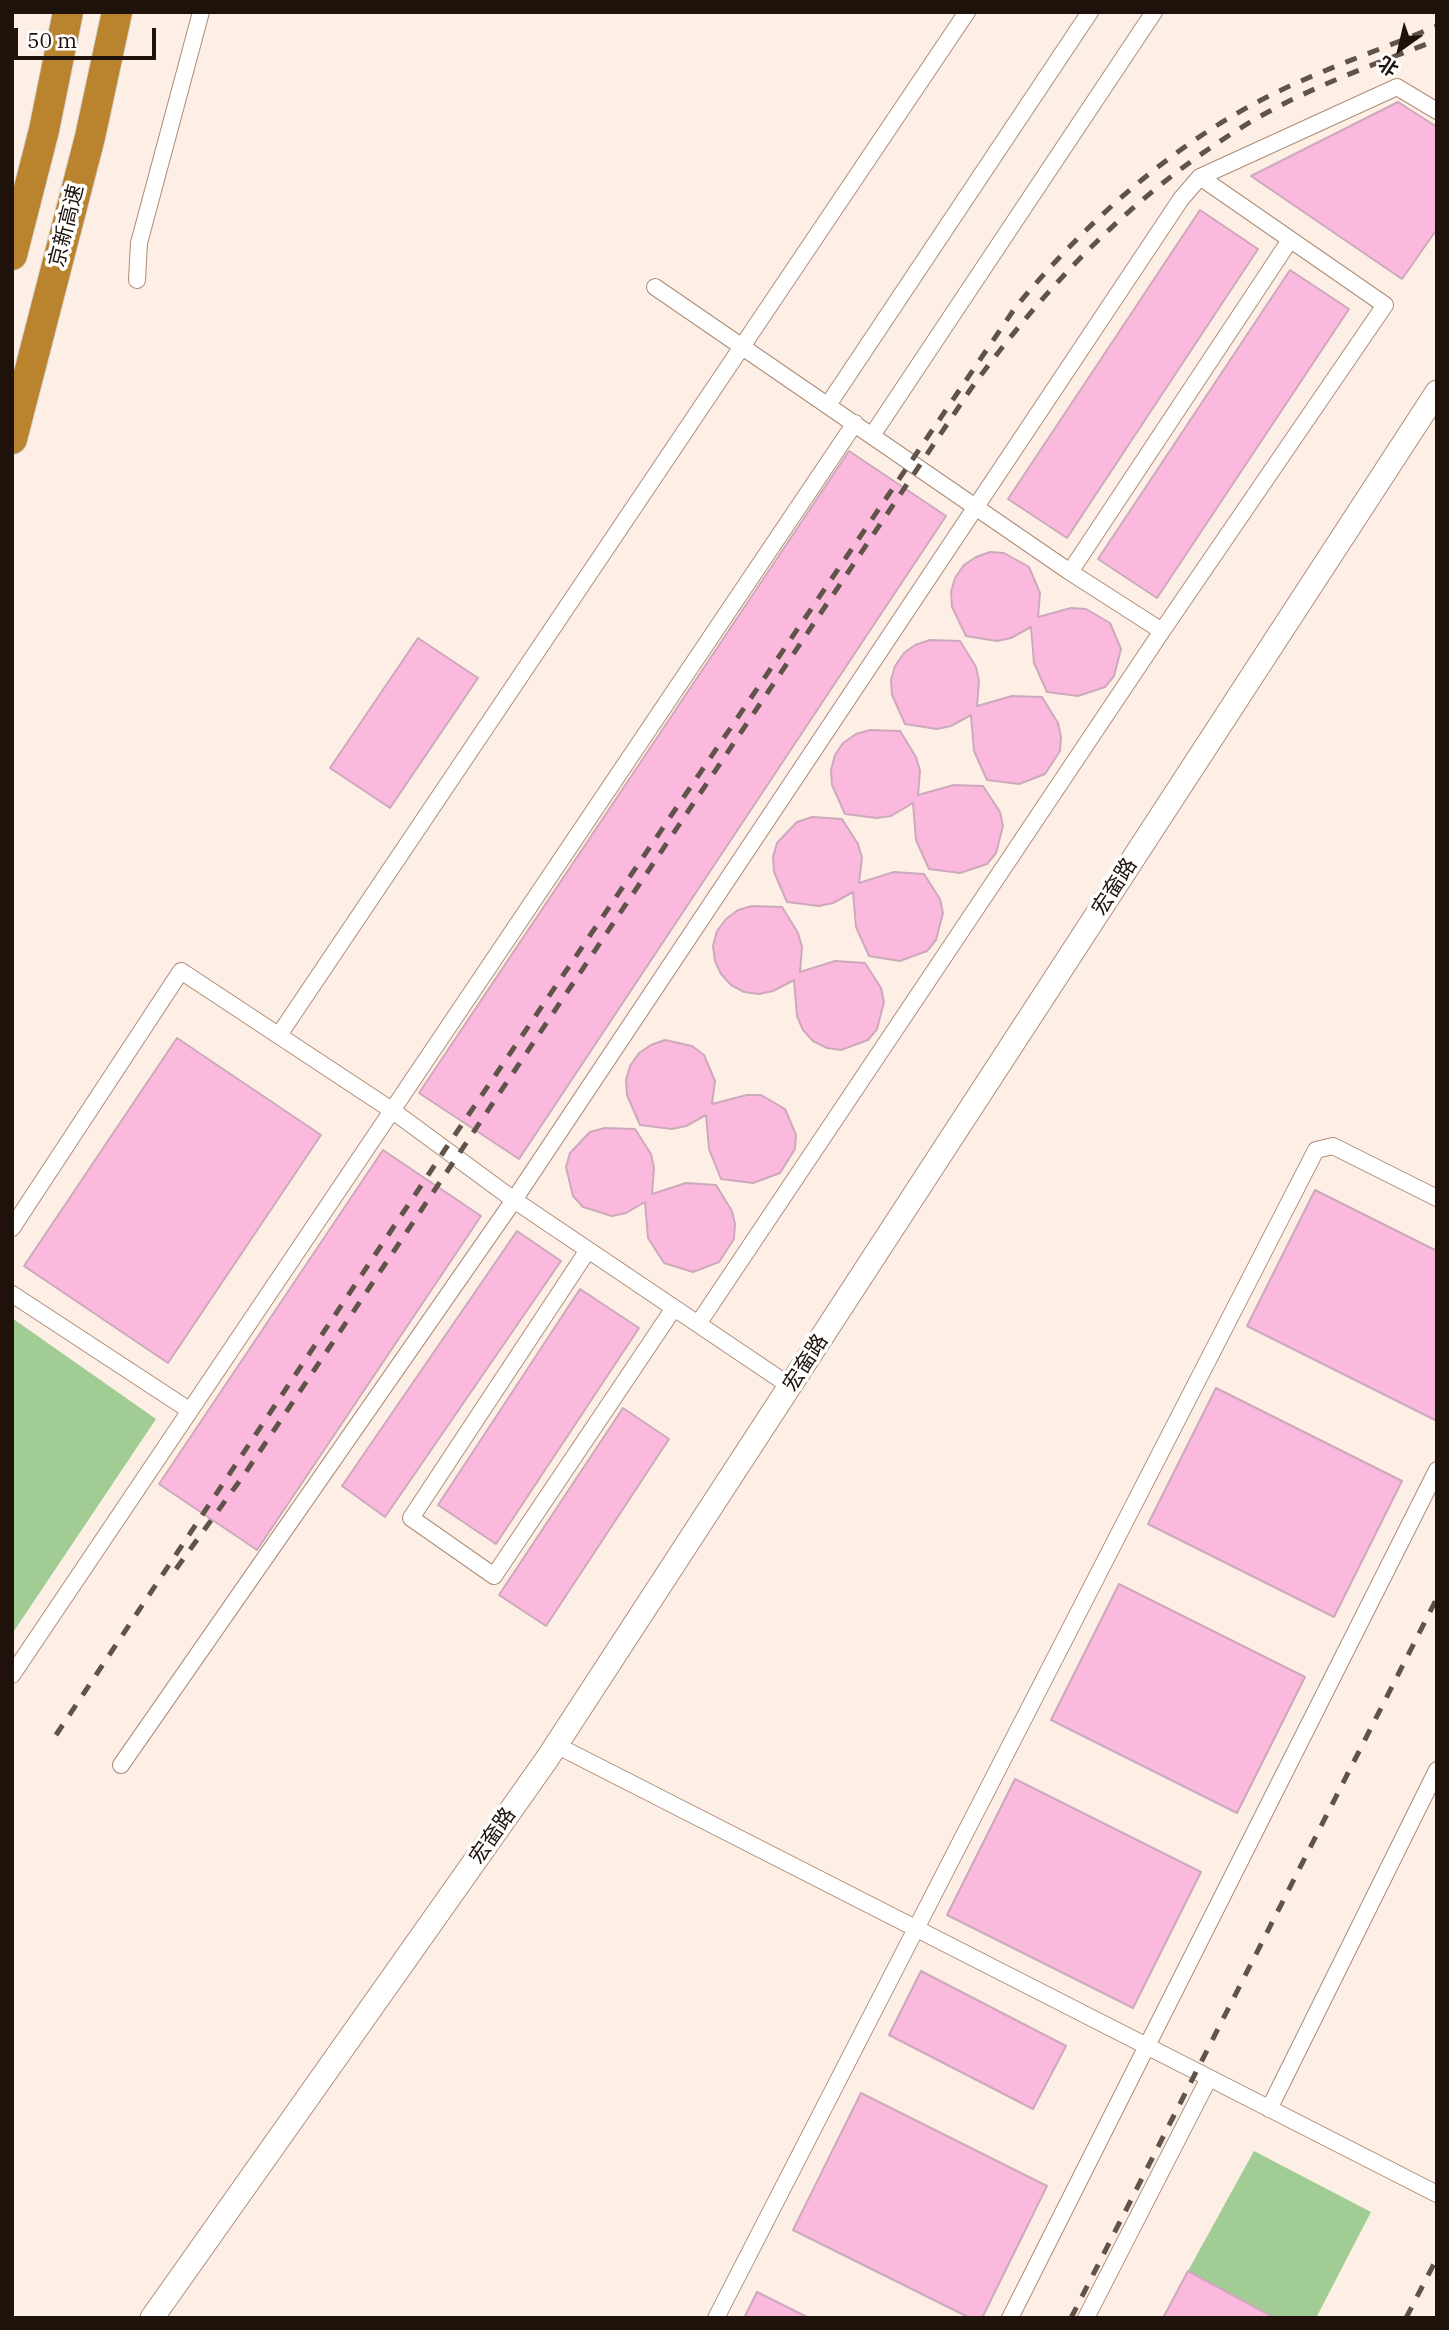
<!DOCTYPE html>
<meta charset="utf-8">
<style>
body{margin:0}
#map{position:relative;width:1449px;height:2330px;overflow:hidden;background:#feefe6;font-family:"IBM Plex Serif","Noto Sans SC",serif}
canvas{display:block}
.frame{position:absolute;inset:0;border:14px solid #1e120a;pointer-events:none}
.north{position:absolute;left:1365px;top:14px;width:70px;height:70px;-webkit-text-stroke:5px #fff;paint-order:stroke;rotate:214deg;font-size:19px;font-weight:700;line-height:28px;text-align:center;color:#1e120a}
.north::after{content:'';display:block;margin:auto;width:24px;height:32px;background:#1e120a;clip-path:polygon(50% 0,100% 100%,50% 72%,0 100%)}
.scale{position:absolute;left:14px;top:28px;width:142px;height:32px;box-sizing:border-box;border:4px solid #1e120a;border-top:0;padding-left:9px;font-size:21px;line-height:24px;white-space:nowrap;color:#1e120a;-webkit-text-stroke:5px #fff;paint-order:stroke}
</style>
<div id="map">
<canvas width="1449" height="2330"></canvas>
<div class="frame"></div>
<div class="north">北</div>
<div class="scale">50 m</div>
</div>
<script>
const g = document.querySelector('canvas').getContext('2d');
g.lineJoin = 'round';
function fill(path, color) {
  g.fillStyle = color;
  g.fill(path, 'evenodd');
}
function trace(path, color, width, dash) {
  g.strokeStyle = color;
  g.lineWidth = width;
  g.lineCap = dash ? 'butt' : 'round';
  g.setLineDash(dash || []);
  g.stroke(path);
}
function label(font, color, halo, rows, align = 'center') {
  g.font = font + ' "IBM Plex Serif","Noto Sans SC",serif';
  g.lineWidth = 7;
  g.setLineDash([]);
  g.textBaseline = 'middle';
  g.strokeStyle = halo;
  g.fillStyle = color;
  for (const [text, x, y, turn = 0] of rows) {
    g.save();
    g.translate(x, y);
    g.rotate((+turn || 0) * Math.PI / 180);
    g.textAlign = isNaN(turn) ? turn : align;
    if (halo) g.strokeText(text, 0, 0);
    g.fillText(text, 0, 0);
    g.restore();
  }
}
const green = new Path2D(`
 M12,1318L156,1419L12,1634Z
 M1254,2151L1371,2212L1316,2318H1275L1188,2271Z`);
const building = new Path2D(`
 M1398,102L1437,127V229L1402,279L1251,176Z
 M1200,210L1258,249L1067,538L1008,499Z
 M1290,270L1349,309L1157,598L1098,559Z
 M849,451L946,516L519,1159L419,1093Z
 M990,552L1004,553L1029,567L1040,593L1038,617L1071,608L1086,609L1110,623L1121,649L1114,676L1105,687L1078,696L1047,692L1034,663L1031,627L1011,638L997,641L966,636L952,607L951,592L955,578L964,565L976,557Z
 M418,638L478,678L390,808L330,768Z
 M930,640L960,641L976,667L979,681L977,706L1012,696L1042,697L1058,723L1061,737L1060,751L1045,774L1019,784L987,780L974,751L971,715L951,726L937,729L905,724L892,695L891,680L895,666L904,653L915,645Z
 M870,730L900,731L916,757L920,771L918,795L954,785L983,786L1000,812L1003,826L996,853L987,864L960,873L929,869L916,840L913,803L891,816L877,818L845,814L832,785L831,770L835,755L843,743L856,734Z
 M812,817L842,819L858,844L862,858L859,883L894,872L924,874L940,899L943,913L936,940L927,951L900,961L869,956L856,927L853,892L833,903L819,906L787,902L774,872L773,857L777,843L797,822Z
 M752,906L782,907L798,933L802,947L800,972L835,961L865,963L881,988L884,1002L877,1029L868,1040L841,1050L827,1048L813,1041L803,1030L797,1016L794,980L773,991L759,994L744,992L731,985L721,974L715,961L713,946L717,931L726,919L738,910Z
 M177,1038L321,1135L168,1363L24,1266Z
 M665,1040L692,1046L704,1055L715,1081L712,1104L747,1095H761L785,1109L796,1135L795,1149L780,1173L753,1183L721,1179L709,1149L706,1115L686,1126L672,1129L640,1125L627,1095L626,1080L630,1066L639,1053L651,1045Z
 M605,1128L635,1129L651,1154L654,1168L652,1194L686,1183L716,1185L732,1211L735,1224L734,1239L719,1262L693,1272L664,1263L648,1238L645,1202L626,1213L612,1216L583,1207L573,1196L566,1167L570,1153L590,1132Z
 M383,1150L481,1216L257,1550L159,1484Z
 M1315,1190L1437,1251V1421L1247,1326Z
 M517,1231L561,1261L385,1517L342,1486Z
 M580,1289L639,1328L496,1544L438,1505Z
 M1216,1388L1402,1481L1334,1617L1148,1524Z
 M623,1408L669,1439L546,1626L499,1595Z
 M1119,1584L1305,1677L1237,1813L1051,1720Z
 M1015,1779L1201,1872L1133,2008L947,1915Z
 M921,1971L1066,2046L1033,2109L889,2035Z
 M861,2093L1047,2186L982,2318H970L793,2230Z
 M1188,2271L1275,2318H1163Z
 M757,2292L809,2318H744Z`);
const street = new Path2D(`
 M137,280L139,243L201,12
 M655,287L1070,572L1162,631
 M828,405L1090,12
 M873,434L1154,12
 M1070,572L1290,240
 M279,1035L967,12
 M12,1228L181,971L393,1111L514,1200L790,1386
 M588,1250L411,1518L494,1576L674,1308
 M12,1294L189,1410
 M698,1324L1162,631L1385,305L1200,177
 M12,1675L855,423
 M556,1745L1437,2194
 M121,1765L514,1200L1181,199L1200,177L1397,87L1437,111
 M1269,2109L1437,1770
 M716,2318L1316,1150L1333,1146L1437,1198
 M1010,2318L1437,1470
 M1086,2318L1209,2078`);
const secondary = new Path2D(`
 M152,2318L547,1759L1437,392`);
const highway = new Path2D(`
 M12,255L44,130L68,12
 M12,439L90,137L117,12`);
const rail = new Path2D(`
 M176,1569L246,1472L970,390C1048,283 1137,190 1252,121C1310,87 1375,64 1437,40
 M56,1735L446,1148L1015,308C1083,225 1169,147 1265,98C1320,70 1380,50 1437,26
 M1071,2318L1437,1598
 M1406,2318L1437,2258`);
const streetNames = [
 ["京新高速",67,226,-76],
 ["宏奤路",1115,887,-57],
 ["宏奤路",806,1363,-57],
 ["宏奤路",493,1836,-55]
];
fill(green, '#a1cd94');
fill(building, '#fbbadd');
trace(building, '#cda9bc', 2);
trace(street, '#ad8c78', 18);
trace(secondary, '#ad8c78', 25);
trace(highway, '#d6d4d3', 32);
trace(street, '#fff', 16);
trace(secondary, '#fff', 23);
trace(highway, '#ba832d', 30);
trace(rail, '#60534a', 5, [12, 12]);
label('21px', '#1e120a', '#fff', streetNames);
</script>
